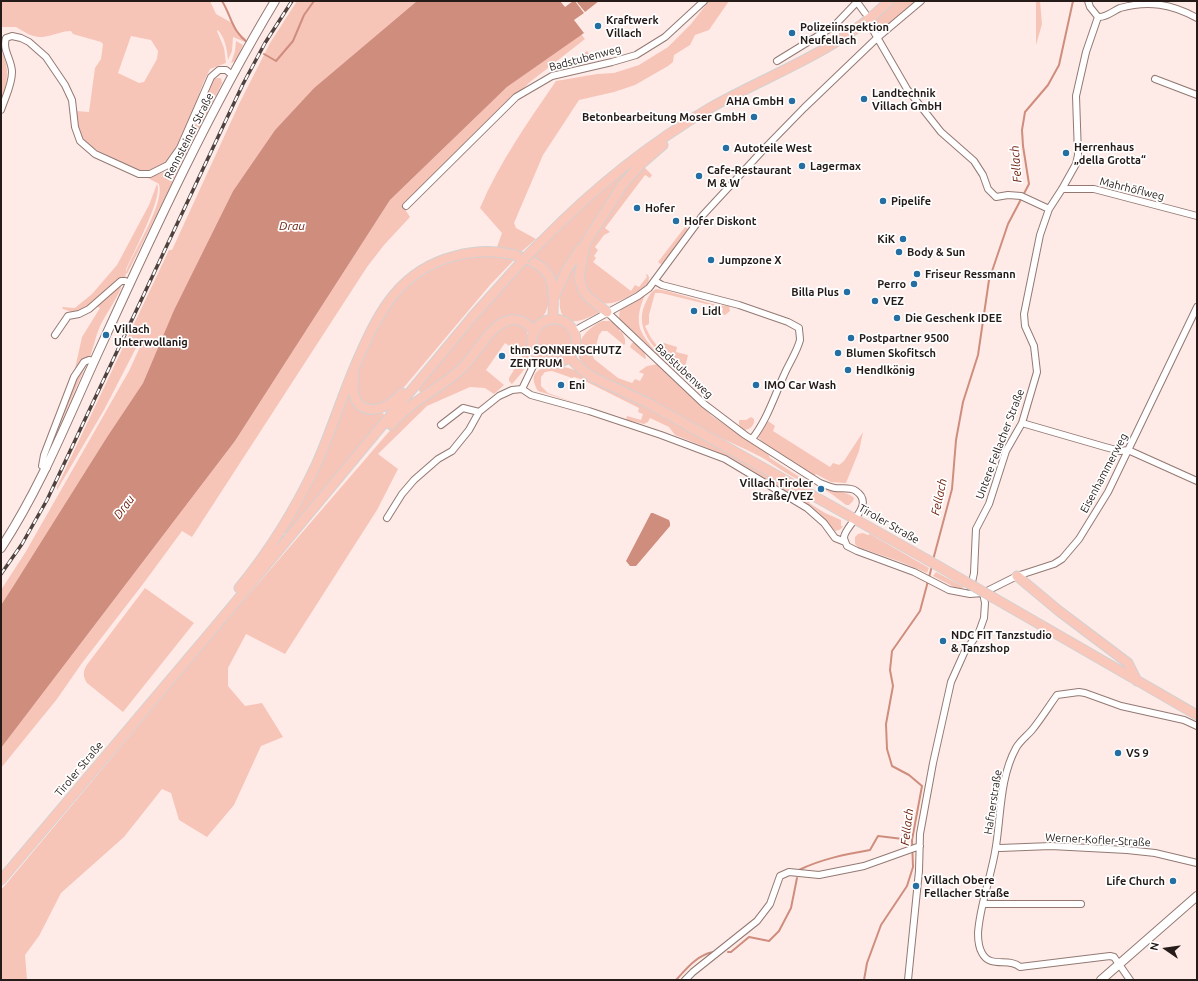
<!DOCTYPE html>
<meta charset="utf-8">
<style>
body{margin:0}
#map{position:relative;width:1198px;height:981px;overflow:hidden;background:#feebe7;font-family:Ubuntu,sans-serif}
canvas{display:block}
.frame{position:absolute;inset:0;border:2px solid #251b18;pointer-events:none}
.north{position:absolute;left:1146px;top:929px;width:40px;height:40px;-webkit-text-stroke:3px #fff;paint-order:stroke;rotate:283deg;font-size:11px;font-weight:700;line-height:16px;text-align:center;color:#251b18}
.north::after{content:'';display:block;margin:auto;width:14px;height:18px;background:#251b18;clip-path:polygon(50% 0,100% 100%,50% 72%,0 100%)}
</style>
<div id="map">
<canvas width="1198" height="981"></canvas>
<div class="frame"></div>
<div class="north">N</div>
</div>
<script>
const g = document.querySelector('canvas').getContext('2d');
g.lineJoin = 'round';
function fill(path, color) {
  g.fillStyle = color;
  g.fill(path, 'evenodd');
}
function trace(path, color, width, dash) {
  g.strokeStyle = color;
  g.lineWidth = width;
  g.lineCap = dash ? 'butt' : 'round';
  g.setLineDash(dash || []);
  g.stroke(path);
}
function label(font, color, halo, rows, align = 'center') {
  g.font = font + ' Ubuntu,sans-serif';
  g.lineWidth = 3.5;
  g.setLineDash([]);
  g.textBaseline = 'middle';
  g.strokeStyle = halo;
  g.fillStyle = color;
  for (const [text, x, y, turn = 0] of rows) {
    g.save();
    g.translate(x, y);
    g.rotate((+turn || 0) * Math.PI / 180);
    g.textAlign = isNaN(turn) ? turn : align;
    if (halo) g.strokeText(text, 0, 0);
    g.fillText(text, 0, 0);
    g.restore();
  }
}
const green = new Path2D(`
 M1,1H210L216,14L234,24L238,32L246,39L245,42L233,37L232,51L228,60C227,49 225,38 218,30L217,31L224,48L226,63L210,69C207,76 203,82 201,89C192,113 176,178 140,171C131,169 121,163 113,158C99,151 83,145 79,130C77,124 77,117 76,111L89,112L95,68L101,59L103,44L101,42L73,34L71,31C61,31 52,36 42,37C33,38 23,31 16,27H1ZM131,36L151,40L158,51L157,59L144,82L139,83L118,73Z
 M297,1H417L314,88L275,130L233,191L174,310L143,383L107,437L14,585L1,605V590L25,553L129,371L140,347L137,346L104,410L57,490V487L169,250H172L240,102L270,43Z
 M709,1H729L709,30L695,35L690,45L674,55L673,62L668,66L635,85L614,92L579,100L543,155L514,223L516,228L536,239L521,252L497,247L502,233L480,208C499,163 528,122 556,81L597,74L614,73L639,65L668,47L691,24Z
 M885,1H919L878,35L868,18Z
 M1036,1H1040L1042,24L1036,45Z
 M581,34L585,39L530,82L402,205L410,217L384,245L367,267L192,537L182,531L143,584L82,663L57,699L1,768V748L235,441L390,200L507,87Z
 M236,41L243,45L236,61L231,63L235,51Z
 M1,51C11,70 7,82 1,102Z
 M587,51L594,60L565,68Z
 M218,78H221L222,83L127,274L126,273L125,279L90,307L75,313L63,309L62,307L75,308L92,294L117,265L149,205L157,184C164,196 132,255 126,270V272C133,251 165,204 159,184L146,177C152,176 158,175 164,172C188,157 200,110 210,84L214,79Z
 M634,163L636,165L557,286C552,272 546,264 533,257L562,225Z
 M643,166L652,175L650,178L645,175L605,228L610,232L604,235L595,247L598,250L594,256L596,258L593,262L631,291L635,285L639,287L647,277L646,275L647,274L649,277C649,286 640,290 633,294C618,303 596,312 587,289C585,285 582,279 582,275C583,240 621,193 643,166Z
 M685,227L688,229L662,265L658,262Z
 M580,254L577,278L602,311C590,316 575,328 563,316C552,297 571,270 580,254Z
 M490,256L502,257L514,260L490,285L405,386C401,390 397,395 392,399C376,411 356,405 356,384C355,373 363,360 367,349C389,294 428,257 490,256Z
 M527,263C545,273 556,291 546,311C544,317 538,321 533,325L511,317C483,344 456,373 422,392H420L418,389L487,306Z
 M120,286L121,288C116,300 108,311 101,324C96,335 94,345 90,357L84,359L74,373L82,337L100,308L96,306Z
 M656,289L667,291L716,305L729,306L730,311L725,315L722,314L723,308L661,293H655L649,315V324L645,326L651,338L659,348L664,343L677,347L676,352L688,355L685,368L687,371L686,373L684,374L680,373C661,354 632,333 645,304C648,298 650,292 656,289Z
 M645,295C641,304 638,313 639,323C640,339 664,359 675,371C660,362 650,344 635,334C631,330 624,327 621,322C618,318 619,313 621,309Z
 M602,321H610L620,328L619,331L622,332L625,339V344L624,345L607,331H602L599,335L593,356L594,359L618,378L632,383L635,379L640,381L644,374L639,372L640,371L647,366L658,364L712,416L768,454L770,458L812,485C793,480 777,466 761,457C744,448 726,441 709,432C683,419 660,402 634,391C619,384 589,376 581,362C572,344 586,329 602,321Z
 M514,322L526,328C528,334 528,338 529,344C530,366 526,368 512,384L509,381V378L523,355L505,343L486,370L504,385L494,394L485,388L470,387L427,406L378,454L398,469L377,510L285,654L246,634L228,668V686L245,706L262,703L283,737L261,746L234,805L207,837L179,820L171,793L162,789L124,837L61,893L39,936L25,955L27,980H1V890L225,622L399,420L450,382L495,330Z
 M537 341a17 17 0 1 1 34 0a17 17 0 1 1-34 0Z
 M632,343H635L644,351L646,358L645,359L631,348L630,347Z
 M87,363L50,447L46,457L77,376Z
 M548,366L564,367L572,369L642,403L798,493L810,502L809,503L825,513L841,520V526H843C841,530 839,530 835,531L828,525L819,513L808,504L730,457L675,435L669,427L650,418L648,422L644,424L626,420L627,416L641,420L643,414L638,412L639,408L583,380L574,377L572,378L552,371L545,372L541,377V386L548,393L576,403L538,391C530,377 533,371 548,366Z
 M349,392L369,413H382L384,414V417L287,533H285L284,531Z
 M751,417L754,419C755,425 750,430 744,430L739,425V420H746Z
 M768,421L775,426L773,431L830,467L833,463L839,465L844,461L863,432L859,451L846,483L831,482L816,474L814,476L762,442L758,437L759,434L766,422Z
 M821,487C831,491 848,491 854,498L853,501L849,505H846L833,495Z
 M863,533L868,535L870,534L929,568L927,573L901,562L858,547L855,544V537L858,534Z
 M936,572L964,587L961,589L954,587L933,576Z
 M145,588L194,623L123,712L87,683C82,675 83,670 89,662Z`);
const water = new Path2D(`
 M417,1H560L565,7L573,1H575L584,13L574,20L584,33L507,87L390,200L235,441L1,748V605L14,585L107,437L143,383L174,310L233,191L275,130L314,88Z
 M576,1H599L585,12Z
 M651,513H653L669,520L670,523V526L636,566H630L626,561Z`);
const stream = new Path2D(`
 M222,1C232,17 231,30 248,43
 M264,54L276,61L293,41L304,15L314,1
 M933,560L952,489L956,440L963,402L978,355L989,280L1008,224L1029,184L1023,146L1022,130L1025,112L1048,85L1059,65L1073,1
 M799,870C821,859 847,854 870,850L878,836L903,839
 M728,952H731L749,937L769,941L779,931L791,908L797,878
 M676,980C686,969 697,955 713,952
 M864,980L867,963L881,925L907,886L913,867L912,840L922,786L909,775L892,766L887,749L886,724L893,686L890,670L892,651L920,611L932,566`);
const minor = new Path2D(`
 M1088,1L1090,7L1098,17
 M1098,17C1106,18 1113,11 1120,8C1148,0 1172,4 1197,18
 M870,25L907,89L941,132L974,161L983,175L988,189L996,197L1008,195L1021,196L1049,209
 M777,61L834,26L857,2L865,13
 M1155,79L1197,95
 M1,110C5,98 12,85 12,72C12,60 2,50 6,38L12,36L21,38L29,42L46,57L65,85L72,100L75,127L80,141L95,154L139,174H150L168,165L180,148L211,77L219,70H226L232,75
 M1062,189H1094L1197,216
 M406,206L516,97L552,76L612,62L636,55L665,37L704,1
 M655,281L662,285L739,305L788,322L799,328C799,332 800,336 800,340C797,352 789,363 784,375C774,397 767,420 752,439
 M607,312L704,404L745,435L820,483C825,485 830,487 835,488C842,489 851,487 856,491C876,505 846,524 844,537C844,540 846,543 847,546L857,551L914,572L949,590L970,594L983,593L1017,576L1054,564L1062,559L1079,539L1108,492L1197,307
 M574,331L638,296L649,288L703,215L764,149L804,108L877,38L921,1
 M55,335L68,316L79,314L89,309L121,281H125L130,283
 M538,356L522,389L531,395L589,411L661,435L725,459L807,508L824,523L835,538L845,542
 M1022,423L1105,447L1120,451L1128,450
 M441,425L463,408L479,412
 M1128,450L1197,481
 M47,468L42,466L44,455L74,377L84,362L89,360L94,361
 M387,518L402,494L414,480L438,459L452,451L469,430L479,412L499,396L512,390L522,389
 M971,587L974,573L976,529L989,504L1006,451L1022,423L1037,372L1034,346L1025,326L1024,314L1040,235L1049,209L1062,189L1076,164L1078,155L1076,96L1086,52L1098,17
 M996,847L1000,848L1051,846L1127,850L1155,853L1197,863
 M984,904H1081
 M685,980L693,972L757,921L770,904L780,876L789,872L819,875L864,866L920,846
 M908,980L919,871L920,834L933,763L951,682L964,653L979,632L984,618L985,603L983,593
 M1130,980L1114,957L1110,956L1020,967C1009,957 990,969 982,953C979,948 978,939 978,933C980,903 992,875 996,846C1001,814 1000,777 1016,748C1020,741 1027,736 1032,730C1041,719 1049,706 1057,695L1079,692L1085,693L1121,706L1184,720L1197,726`);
const secondary = new Path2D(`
 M1,548C43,484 70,413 102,344C155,228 209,111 275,1
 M1101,980L1197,896`);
const primary = new Path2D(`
 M542,241C593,189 647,145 710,108C770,74 839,51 889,1
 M554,298L566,271L581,248
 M607,312L588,297L583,290L579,278L585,244L623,184L641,164L663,145
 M532 341a22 22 0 1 1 44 0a22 22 0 1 1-44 0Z
 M569,357L581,369L592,377L648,403L926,559
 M354,376C347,415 379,419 402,393
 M391,425C411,400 441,389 463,367C477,354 490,324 510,320C521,318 527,324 534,331
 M1017,576L1059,611L1128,663L1137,681
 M239,588C271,549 296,508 317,463C332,429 343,393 358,359C379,311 400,270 455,256C478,250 502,250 524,258C558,270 553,289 553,319
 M994,598L1197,715
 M1,880L219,622L473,316L524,259`);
const rail = new Path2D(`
 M1,574L22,544L47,500L243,84L265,43L292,1`);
const primaryBridge = new Path2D(`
 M524,259L542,241
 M926,559L994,598`);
const markers = [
 [598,26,4,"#256ea2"],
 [792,33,4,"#256ea2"],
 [864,99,4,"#256ea2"],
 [792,101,4,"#256ea2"],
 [754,117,4,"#256ea2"],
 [726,148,4,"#256ea2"],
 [1066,153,4,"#256ea2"],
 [802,166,4,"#256ea2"],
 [699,176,4,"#256ea2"],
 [883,201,4,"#256ea2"],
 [637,208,4,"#256ea2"],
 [676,221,4,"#256ea2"],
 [903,239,4,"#256ea2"],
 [899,252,4,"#256ea2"],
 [711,260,4,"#256ea2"],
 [917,274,4,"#256ea2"],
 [914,284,4,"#256ea2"],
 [847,292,4,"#256ea2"],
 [875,301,4,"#256ea2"],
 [694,311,4,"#256ea2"],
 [897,318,4,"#256ea2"],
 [106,335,4,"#256ea2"],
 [851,338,4,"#256ea2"],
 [838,353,4,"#256ea2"],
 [502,356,4,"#256ea2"],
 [848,370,4,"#256ea2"],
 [561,385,4,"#256ea2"],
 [756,385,4,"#256ea2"],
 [821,489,4,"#256ea2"],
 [943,641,4,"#256ea2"],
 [1118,753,4,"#256ea2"],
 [1173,881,4,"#256ea2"],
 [916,886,4,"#256ea2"]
];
const poiNames = [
 ["Kraftwerk",606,20],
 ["Villach",606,33],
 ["Polizeiinspektion",800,27],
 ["Neufellach",800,40],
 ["Landtechnik",872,93],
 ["Villach GmbH",872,106],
 ["AHA GmbH",784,101,"right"],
 ["Betonbearbeitung Moser GmbH",746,117,"right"],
 ["Herrenhaus",1074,147],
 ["„della Grotta“",1074,160],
 ["Autoteile West",734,148],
 ["Lagermax",810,166],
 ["Cafe-Restaurant",707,170],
 ["M & W",707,183],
 ["Pipelife",891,201],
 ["Hofer",645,208],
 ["Hofer Diskont",684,221],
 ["KiK",895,239,"right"],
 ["Body & Sun",907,252],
 ["Jumpzone X",719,260],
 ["Friseur Ressmann",925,274],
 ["Perro",906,284,"right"],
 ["Billa Plus",839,292,"right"],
 ["VEZ",883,301],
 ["Lidl",702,311],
 ["Die Geschenk IDEE",905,318],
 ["Villach",114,329],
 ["Unterwollanig",114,342],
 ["Postpartner 9500",859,338],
 ["thm SONNENSCHUTZ",510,350],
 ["ZENTRUM",510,363],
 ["Blumen Skofitsch",846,353],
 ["Hendlkönig",856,370],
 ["Eni",569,385],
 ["IMO Car Wash",764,385],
 ["Villach Tiroler",813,483,"right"],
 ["Straße/VEZ",813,496,"right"],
 ["NDC FIT Tanzstudio",951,635],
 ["& Tanzshop",951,648],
 ["VS 9",1126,753],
 ["Villach Obere",924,880],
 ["Fellacher Straße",924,893],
 ["Life Church",1165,881,"right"]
];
const streetNames = [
 ["Badstubenweg",585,58,-15],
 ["Rennsteiner Straße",189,136,-63],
 ["Mahrhöflweg",1132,189,14],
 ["Badstubenweg",684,371,43],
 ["Untere Fellacher Straße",1000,444,-69],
 ["Eisenhammerweg",1104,473,-62],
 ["Tiroler Straße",889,524,30],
 ["Tiroler Straße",79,769,-50],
 ["Hafnerstraße",993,802,-81],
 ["Werner-Kofler-Straße",1098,840,3]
];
const waterNames = [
 ["Fellach",1016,164,-95],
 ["Drau",292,226],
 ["Fellach",939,497,-78],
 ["Drau",124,507,-53],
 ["Fellach",907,827,-83]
];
fill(green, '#f7c4b8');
fill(water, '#cf8d7d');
trace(stream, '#cf8d7d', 2);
trace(minor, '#947973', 8);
trace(secondary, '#947973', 10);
trace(primary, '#d3d1d1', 11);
trace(minor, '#fff', 6);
trace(secondary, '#fff', 8);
trace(primary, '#fac7bb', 9);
trace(rail, '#4e423f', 3.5);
trace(rail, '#fff', 2, [6]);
trace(primaryBridge, '#d3d1d1', 11, []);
trace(primaryBridge, '#fac7bb', 9);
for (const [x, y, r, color] of markers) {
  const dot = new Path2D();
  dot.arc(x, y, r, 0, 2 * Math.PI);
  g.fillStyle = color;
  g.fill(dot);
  trace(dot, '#fff', 1.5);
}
label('bold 11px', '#251b18', '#fff', poiNames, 'left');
label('11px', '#251b18', '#fff', streetNames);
label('italic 12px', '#70210f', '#fff', waterNames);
</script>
